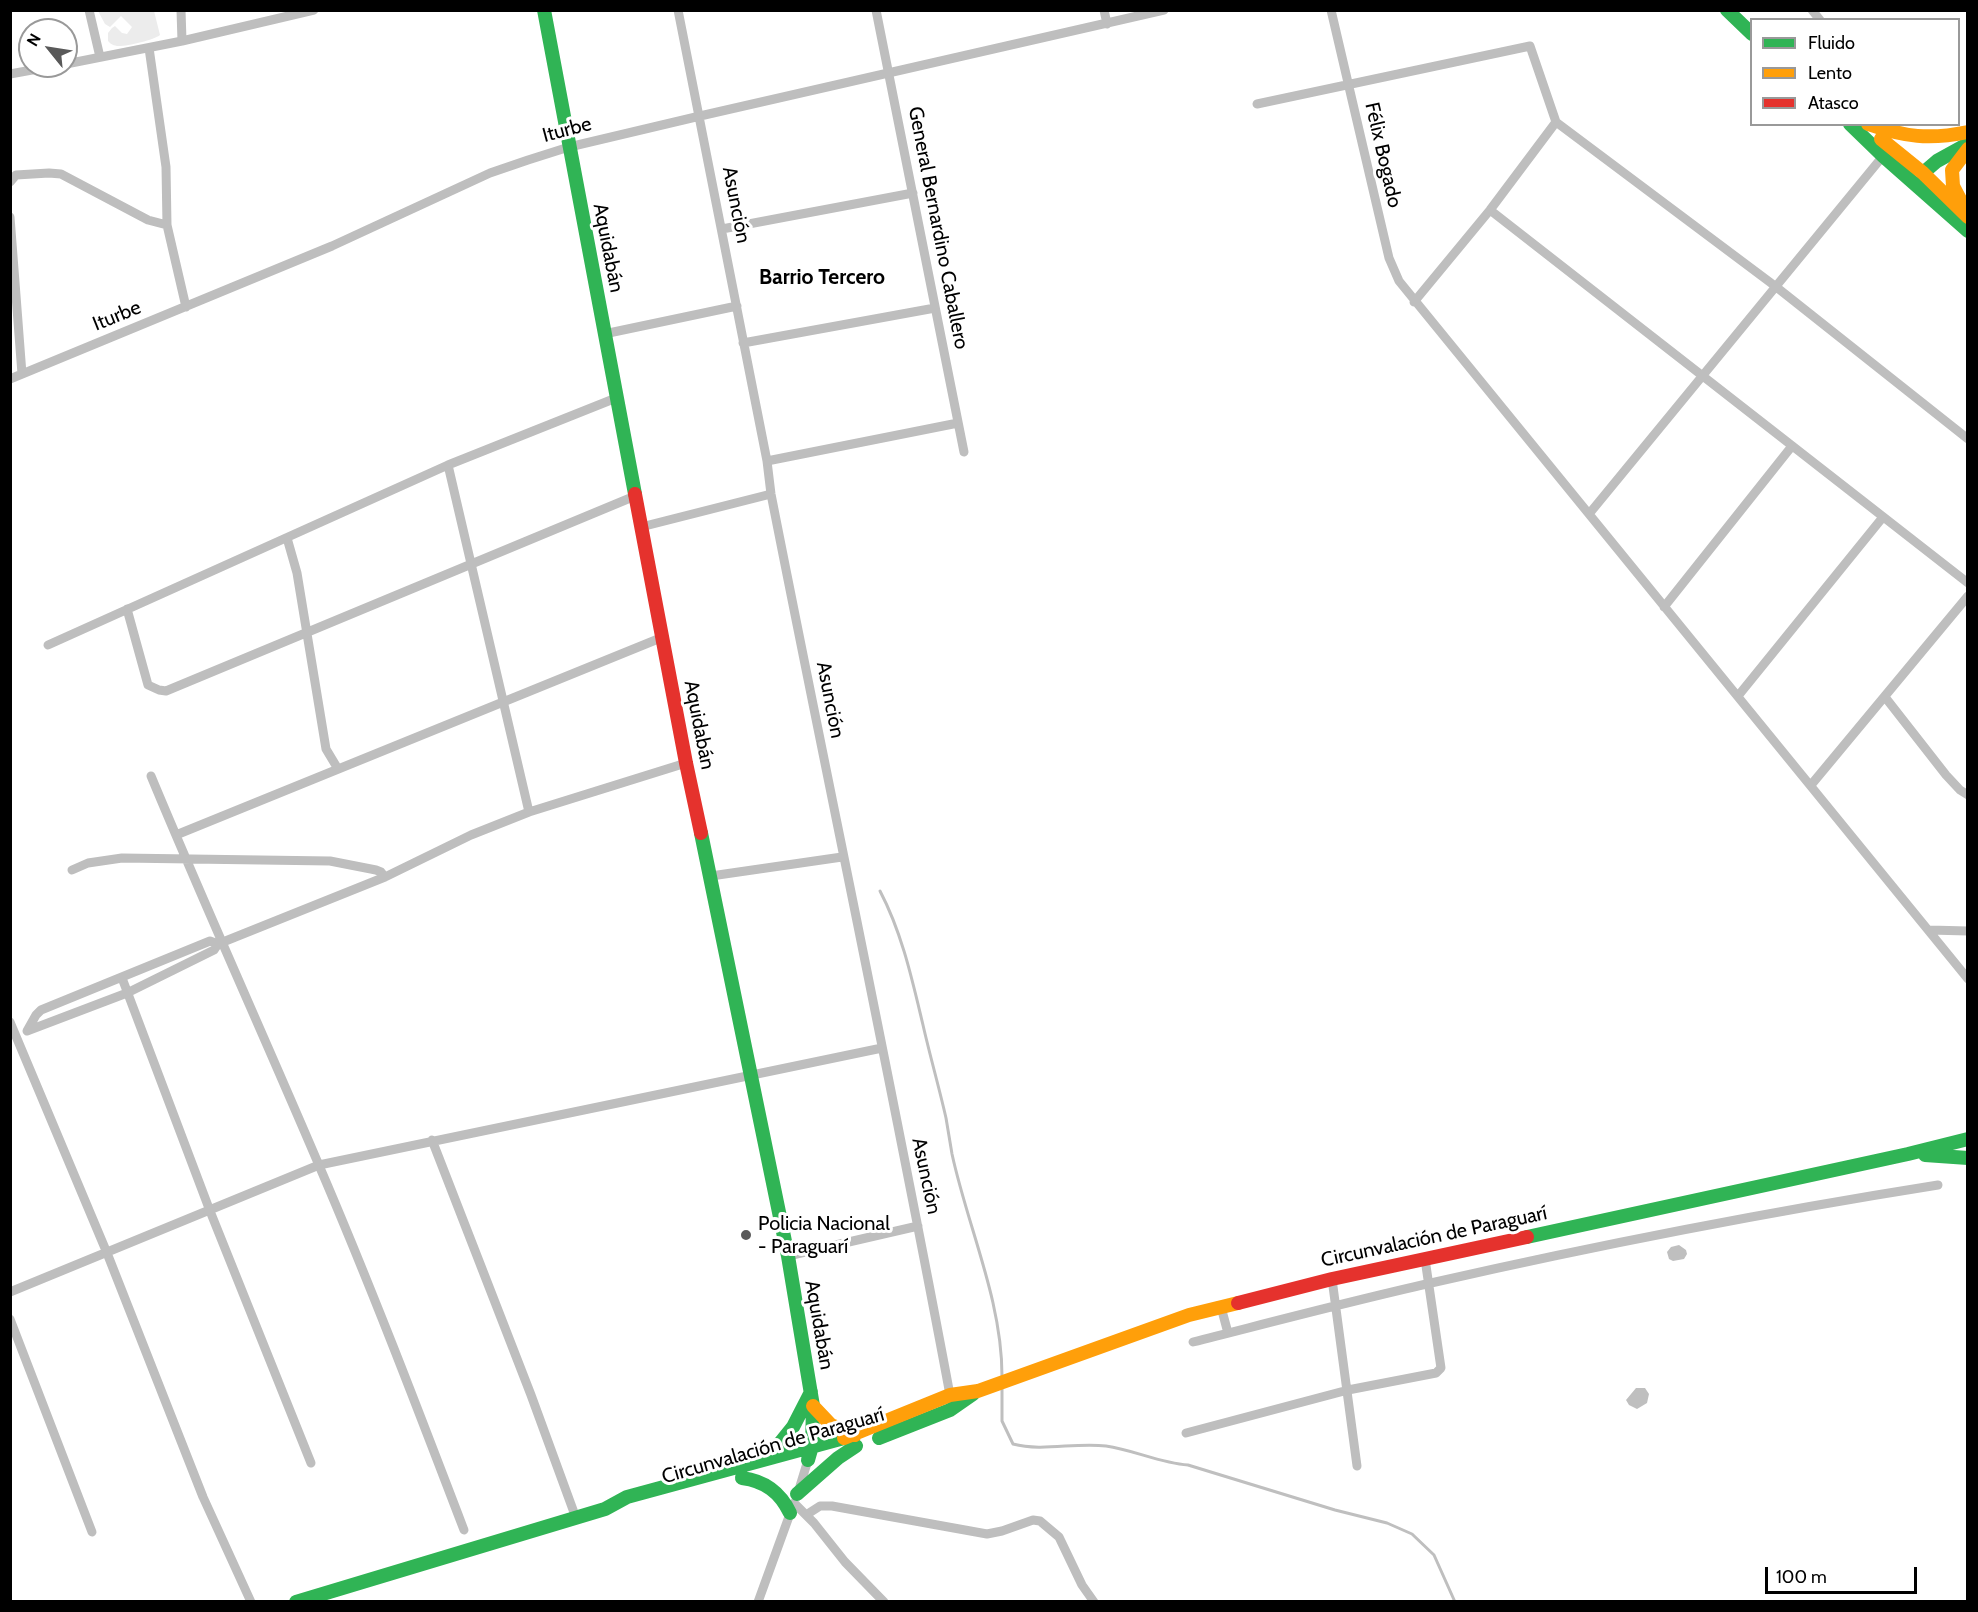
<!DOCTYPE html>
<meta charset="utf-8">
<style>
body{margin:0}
#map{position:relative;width:1978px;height:1612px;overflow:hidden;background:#fff;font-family:Cabin,sans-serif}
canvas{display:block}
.frame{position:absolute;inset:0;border:12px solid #000;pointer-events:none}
.legend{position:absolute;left:1750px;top:18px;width:210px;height:108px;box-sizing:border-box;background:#fff;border:2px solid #999;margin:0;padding:8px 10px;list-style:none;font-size:18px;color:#000}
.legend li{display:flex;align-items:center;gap:12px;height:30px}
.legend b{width:30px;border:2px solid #999}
.north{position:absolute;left:18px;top:18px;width:60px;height:60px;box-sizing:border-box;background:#fff;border:2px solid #999;border-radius:50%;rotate:300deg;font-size:16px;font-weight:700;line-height:24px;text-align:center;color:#000}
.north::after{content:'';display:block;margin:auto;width:21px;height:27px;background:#595959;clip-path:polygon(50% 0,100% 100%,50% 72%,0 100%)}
.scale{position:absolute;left:1765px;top:1567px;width:152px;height:27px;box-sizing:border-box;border:3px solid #000;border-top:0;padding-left:8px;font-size:18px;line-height:21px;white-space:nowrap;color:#000;-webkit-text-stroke:4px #fff;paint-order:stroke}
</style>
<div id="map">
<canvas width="1978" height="1612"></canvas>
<div class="frame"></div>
<ul class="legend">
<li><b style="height:8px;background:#30b455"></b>Fluido</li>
<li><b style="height:8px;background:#ff9f0a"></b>Lento</li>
<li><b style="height:8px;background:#e5322d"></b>Atasco</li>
</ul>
<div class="north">N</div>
<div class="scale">100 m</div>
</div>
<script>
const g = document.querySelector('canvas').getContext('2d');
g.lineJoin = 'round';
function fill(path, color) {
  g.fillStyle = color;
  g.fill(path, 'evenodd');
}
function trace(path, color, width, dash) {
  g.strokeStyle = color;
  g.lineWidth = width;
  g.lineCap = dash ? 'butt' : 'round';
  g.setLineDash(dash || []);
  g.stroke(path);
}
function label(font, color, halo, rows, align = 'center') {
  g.font = font + ' Cabin,sans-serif';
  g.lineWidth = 6;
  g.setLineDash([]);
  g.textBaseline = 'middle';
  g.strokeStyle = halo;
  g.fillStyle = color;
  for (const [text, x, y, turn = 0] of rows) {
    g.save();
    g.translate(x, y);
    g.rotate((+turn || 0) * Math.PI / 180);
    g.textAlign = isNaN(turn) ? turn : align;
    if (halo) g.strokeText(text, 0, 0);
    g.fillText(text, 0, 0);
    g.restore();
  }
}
const green = new Path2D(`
 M98,11H154L160,35C154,40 125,47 117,46C112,45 111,44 108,41V33L112,28L115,26L122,33L127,34L132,27L121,16L110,27L105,24Z`);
const water = new Path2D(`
 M1679,1245L1686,1250L1687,1254L1684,1259L1673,1261L1669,1259L1667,1252L1671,1247Z
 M1636,1388H1645L1649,1394L1647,1403L1637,1409L1629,1405L1626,1400Z`);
const stream = new Path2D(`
 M880,891C902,933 912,979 923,1025C930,1056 939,1087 946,1118C948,1130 950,1142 952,1154C968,1228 1002,1300 1002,1376
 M1002,1389V1421L1013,1444C1043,1452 1075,1442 1106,1446C1134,1450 1160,1463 1188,1465L1335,1510L1387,1523L1412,1534L1434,1555L1455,1602`);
const street = new Path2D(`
 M89,10L100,57
 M181,10L182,41
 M678,10L767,461L771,494C830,794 894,1094 950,1395
 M876,10L964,452
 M1104,10L1107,24
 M1331,10L1389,258L1399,281L1968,979
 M1812,10L1820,20
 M149,48L166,167L167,225L186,307
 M66,64L182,41L314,10
 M10,74L54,66
 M1257,104L1530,46L1556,122L1490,210L1414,302
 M1556,122L1775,286L1968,439
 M10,182L16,175L49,173L61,174L148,220L167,225
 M1490,210L1968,583
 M10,217L22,374
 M722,229L913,193
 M604,334L737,306
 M743,343L935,308
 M10,379L332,246L490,173L528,160L569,147L700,116L1164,10
 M767,461L958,423
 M448,465L529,812
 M1589,514L1883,156
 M641,527L771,494
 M287,538L297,573L326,749L338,769
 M1664,607L1792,446
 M127,609L148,685L159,690L166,691L635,496
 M48,645L448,465L616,398
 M1738,696L1883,517
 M1885,697L1946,775L1960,790L1968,795
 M151,776C205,906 263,1034 318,1163C370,1284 417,1407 464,1530
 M1811,785L1968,596
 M176,835L663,637
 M72,870L88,863L122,858L330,861L376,870L381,872L385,877
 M711,876L842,857
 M1929,930L1968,931
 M122,978L210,1211L311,1463
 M10,1022L107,1253L203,1497L251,1602
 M27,1031L36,1015L41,1010L210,941L218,944L385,877L471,835L529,812L686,763
 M27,1031L127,993L214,950L218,944
 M432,1140L531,1395L576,1518
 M788,1256L918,1226
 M1332,1279L1357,1466
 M10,1292L319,1165L882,1048
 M1221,1307L1228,1333
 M10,1319L92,1532
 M1193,1342C1272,1322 1351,1301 1431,1283C1598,1245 1768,1212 1938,1185
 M1186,1433L1348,1390L1436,1373L1441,1368L1425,1259
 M800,1486L808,1460
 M794,1503L814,1523L845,1562L884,1602
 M806,1515L820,1506H832L987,1534L1002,1531L1033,1520L1040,1521L1059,1537L1082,1585L1094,1602
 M758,1602L791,1511`);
const fast = new Path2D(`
 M544,10L635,494
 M1727,10L1752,34
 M1850,124L1883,156L1968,231
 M1923,173L1937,161L1966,145
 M701,833L788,1256L813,1406L812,1446L808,1460
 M1925,1155L1968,1158
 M1527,1237L1908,1154L1968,1139
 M879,1438L950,1410L973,1394
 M768,1458L793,1427L811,1392
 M742,1478C765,1481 780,1492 790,1513
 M797,1494L838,1458L856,1446
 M296,1602L605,1509L627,1497L844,1438`);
const slow = new Path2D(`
 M1868,124C1905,137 1929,140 1968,132
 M1881,139L1923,173L1968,217
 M1963,205L1953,186L1952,170L1968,149
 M813,1406L831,1425L855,1435
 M844,1438L950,1395L978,1391L1189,1315L1238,1303`);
const jam = new Path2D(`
 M635,494L686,763L701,833
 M1238,1303L1332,1279L1527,1237`);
const markers = [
 [746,1235,6,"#595959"]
];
const streetNames = [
 ["Iturbe",567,130,-15],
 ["Félix Bogado",1383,155,77],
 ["Asunción",736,205,79],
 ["General Bernardino Caballero",938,228,79],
 ["Aquidabán",608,248,79],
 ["Iturbe",117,316,-22],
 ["Asunción",830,700,79],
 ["Aquidabán",699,725,79],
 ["Asunción",926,1176,78],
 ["Circunvalación de Paraguarí",1434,1237,-12],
 ["Aquidabán",819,1325,80],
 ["Circunvalación de Paraguarí",773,1446,-16]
];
const poiNames = [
 ["Policia Nacional",758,1224],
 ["- Paraguarí",758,1247]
];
const neighbourhoodNames = [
 ["Barrio Tercero",822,278]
];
fill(green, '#ececec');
fill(water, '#bfbfbf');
trace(stream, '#bfbfbf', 3);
trace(street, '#bebebe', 9);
trace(fast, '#30b455', 14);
trace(slow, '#ff9f0a', 14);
trace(jam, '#e5322d', 14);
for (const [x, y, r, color] of markers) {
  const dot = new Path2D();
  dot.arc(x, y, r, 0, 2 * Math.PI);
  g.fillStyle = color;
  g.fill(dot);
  trace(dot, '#fff', 2);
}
label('20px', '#000', '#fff', streetNames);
label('20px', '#000', '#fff', poiNames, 'left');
label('bold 21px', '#000', '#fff', neighbourhoodNames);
</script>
